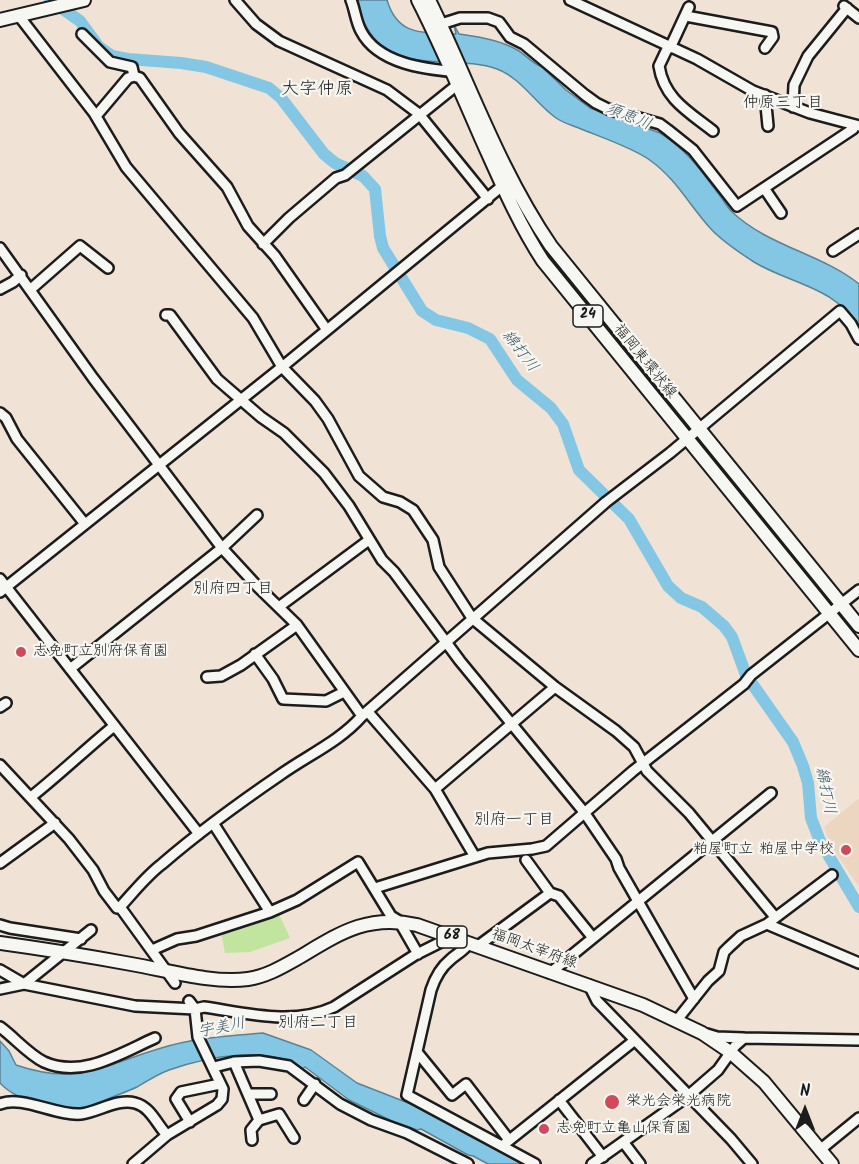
<!DOCTYPE html>
<meta charset="utf-8">
<style>
body{margin:0}
#map{position:relative;width:859px;height:1164px;overflow:hidden;background:#f0e3d5;font-family:Kalam,sans-serif}
canvas{display:block}
.north{position:absolute;left:775px;top:1080px;width:60px;height:60px;-webkit-text-stroke:4px #f6f6f2;paint-order:stroke;rotate:0deg;font-size:16px;font-weight:700;line-height:24px;text-align:center;color:#1c1c1c}
.north::after{content:'';display:block;margin:auto;width:21px;height:27px;background:#1c1c1c;clip-path:polygon(50% 0,100% 100%,50% 72%,0 100%)}
</style>
<div id="map">
<canvas width="859" height="1164"></canvas>
<div class="north">N</div>
</div>
<script>
const g = document.querySelector('canvas').getContext('2d');
g.lineJoin = 'round';
function fill(path, color) {
  g.fillStyle = color;
  g.fill(path, 'evenodd');
}
function trace(path, color, width, dash) {
  g.strokeStyle = color;
  g.lineWidth = width;
  g.lineCap = dash ? 'butt' : 'round';
  g.setLineDash(dash || []);
  g.stroke(path);
}
function label(font, color, halo, rows, align = 'center') {
  g.font = font + ' Kalam,"Klee One",sans-serif';
  g.lineWidth = 4.5;
  g.setLineDash([]);
  g.textBaseline = 'middle';
  g.strokeStyle = halo;
  g.fillStyle = color;
  for (const [text, x, y, turn = 0] of rows) {
    g.save();
    g.translate(x, y);
    g.rotate((+turn || 0) * Math.PI / 180);
    g.textAlign = isNaN(turn) ? turn : align;
    if (halo) g.strokeText(text, 0, 0);
    g.fillText(text, 0, 0);
    g.restore();
  }
}
const built = new Path2D(`
 M859,798V887L839,858L829,841L824,827Z`);
const green = new Path2D(`
 M278,912L290,938L250,952L225,953L221,932L241,927Z`);
const water = new Path2D(`
 M358,0H387C398,37 423,32 456,34L454,25L459,34C479,37 501,40 519,51C527,56 533,64 542,67L566,90L590,108L660,133C685,148 700,169 717,192C722,198 726,205 731,211C769,247 820,253 859,284V328C837,287 790,284 754,262C740,253 722,241 711,229C690,206 676,179 651,161C636,149 601,137 581,129C574,126 563,123 556,118C536,104 521,78 497,69C452,53 389,78 364,22C360,15 360,7 358,0Z
 M263,1033L311,1050L357,1083L421,1108L522,1164H488L473,1156L468,1155L421,1129L417,1130L392,1121L349,1100L305,1067L302,1069C270,1044 206,1057 169,1070C158,1074 147,1081 137,1087C126,1092 114,1096 103,1101C96,1103 88,1108 81,1109C57,1111 16,1101 0,1083V1041L9,1051L16,1065C77,1086 102,1066 158,1049C193,1038 227,1036 263,1033Z`);
const river = new Path2D(`
 M50,0L80,21L99,47L112,56L128,59L181,63L206,67L269,88L281,98L324,154L335,163L363,176L375,189L380,236L383,248L422,311L436,320L468,328L490,339L517,380L551,408L563,424L579,470L629,519L668,586L681,598L702,607L724,626L732,637L746,675L793,742L803,766L808,783L811,818L820,841L859,907`);
const minor = new Path2D(`
 M235,0L256,24L279,41L387,90L419,114L488,199
 M351,0C355,10 356,22 361,31C378,64 425,69 457,72
 M570,0L697,59L753,91L810,113L859,126
 M844,6L859,18
 M19,16L94,113L126,167L253,318L282,367L315,401L328,419L359,476L383,497L400,502L413,510L433,540L439,567L472,618L555,687L616,731L634,747L647,771L689,813L775,917
 M686,16L772,32L773,37L765,48
 M441,24L460,18H488L499,22L510,37L524,44L585,95L596,103L608,109L660,124L668,130L693,150L737,206L853,129L855,125
 M82,34L110,62L132,67L134,76
 M668,47L659,66C664,99 689,112 713,131
 M670,48L689,7
 M765,95L768,126
 M793,107L794,85L808,56L847,8
 M96,116L128,78L134,76L140,78L179,133L227,187L248,226L275,256L327,330
 M764,188L781,213
 M263,244L289,218L336,178L345,175L457,85L461,79
 M0,248L93,378L222,548L257,586L297,625L362,716
 M833,251L859,234
 M0,289L13,282L21,275
 M31,289L80,246L108,268
 M166,315H170L217,379L261,417L284,433L324,473L349,506L382,560L394,572L460,661L584,812L616,859L619,868L694,999
 M0,413L6,418L17,439L85,524
 M0,579L199,834
 M0,592L282,367L507,182
 M280,606L369,540
 M255,654L273,679L283,699L326,701L344,692
 M70,669L222,548L257,515
 M207,677L221,676L241,665L297,625
 M0,707L6,703
 M368,712L435,789L475,857
 M0,765L69,839L93,870L104,891L117,908L120,907
 M435,789L555,687
 M31,797C60,774 86,749 114,726
 M213,823L270,912
 M526,860L550,893L559,896L593,938
 M0,863L55,823
 M375,888L488,853L532,849L546,846L633,771L744,684L751,675L859,590
 M767,924L859,963
 M0,925L10,928L81,939
 M469,943C464,951 456,954 450,960C440,968 435,978 431,990L407,1095L535,1164
 M478,946L550,893
 M152,950L177,939L196,936L270,912L297,900L358,862L391,916L399,921L418,954
 M0,970L24,984L135,1006L195,1009L204,1007C246,1013 293,1026 334,1007L415,955L451,937
 M550,973L771,793
 M175,983L120,907C133,893 146,876 162,864C199,832 239,803 280,775C308,755 339,742 362,716L606,502L670,453L840,311L851,324L859,339
 M589,985L597,1001L731,1139L752,1164
 M0,989L24,984L91,930
 M677,1020L708,981L719,971L724,952L729,947L741,936L767,924L832,875
 M0,1027C15,1038 28,1054 44,1062C82,1079 121,1053 155,1038
 M707,1034L717,1037L744,1038L859,1040
 M417,1052L452,1095L466,1084L509,1140
 M234,1062L259,1120L279,1114L294,1138
 M214,1067L234,1062L259,1061L289,1066L340,1104L371,1120L407,1133L468,1164
 M248,1094H271
 M304,1100L315,1084
 M559,1100L603,1157
 M0,1104C22,1095 56,1116 81,1114C98,1112 118,1098 135,1103C151,1107 157,1125 167,1135
 M190,1122L176,1099L181,1092L220,1084
 M252,1140L251,1130L259,1120
 M624,1143L640,1164
 M502,1146L635,1040
 M821,1149L859,1118
 M133,1164L167,1135L217,1105L222,1099L223,1089L198,1037L195,1009L189,1001
 M592,1164L688,1096L718,1070L735,1046L744,1038`);
const major = new Path2D(`
 M418,0C441,45 461,92 481,138C500,180 518,223 543,261L859,650
 M429,0C469,82 499,170 551,246L859,626
 M0,20L84,0
 M0,943C44,949 87,956 131,964C167,970 212,984 248,979C267,976 282,967 298,958C340,933 367,914 417,925L643,1005L702,1033L730,1052L764,1082L832,1164`);
const markers = [
 [21,652,6,"#d1495b"],
 [846,850,6,"#d1495b"],
 [612,1102,8,"#d1495b"],
 [544,1129,6,"#d1495b"]
];
const shields = [
 [588,316,30],
 [452,937,30]
];
const shieldNames = [
 ["24",588,316],
 ["68",452,937]
];
const streetNames = [
 ["福岡東環状線",644,362,51],
 ["福岡太宰府線",534,950,20]
];
const poiNames = [
 ["志免町立別府保育園",33,652],
 ["粕屋町立 粕屋中学校",834,850,"right"],
 ["栄光会栄光病院",626,1102],
 ["志免町立亀山保育園",556,1129]
];
const neighbourhoodNames = [
 ["仲原三丁目",783,104],
 ["別府四丁目",233,590],
 ["別府一丁目",514,821],
 ["別府二丁目",318,1024]
];
const waterNames = [
 ["須恵川",628,118,22],
 ["綿打川",519,352,52],
 ["綿打川",824,791,79],
 ["宇美川",222,1029,-11]
];
const quarterNames = [
 ["大字仲原",317,91]
];
fill(built, '#ecd6c1');
fill(green, '#c1e49e');
fill(water, '#84c7e5');
trace(water, '#5a8395', 1.5);
trace(river, '#84c7e5', 12);
trace(minor, '#1c1c1c', 14);
trace(major, '#1c1c1c', 16);
trace(minor, '#f6f6f2', 9);
trace(major, '#f6f6f2', 12);
for (const [x, y, r, color] of markers) {
  const dot = new Path2D();
  dot.arc(x, y, r, 0, 2 * Math.PI);
  g.fillStyle = color;
  g.fill(dot);
  trace(dot, '#f6f6f2', 2);
}
for (const [x, y, w] of shields) {
  const box = new Path2D();
  box.roundRect(x - w / 2, y - 11, w, 22, 4.5);
  g.fillStyle = '#f6f6f2';
  g.fill(box);
  trace(box, '#1c1c1c', 1.5);
}
label('bold 14px', '#1c1c1c', null, shieldNames);
label('15px', '#1c1c1c', '#f6f6f2', streetNames);
label('15px', '#1c1c1c', '#f6f6f2', poiNames, 'left');
label('16px', '#1c1c1c', '#f6f6f2', neighbourhoodNames);
label('italic 16px', '#405862', '#f6f6f2', waterNames);
label('18px', '#1c1c1c', '#f6f6f2', quarterNames);
</script>
